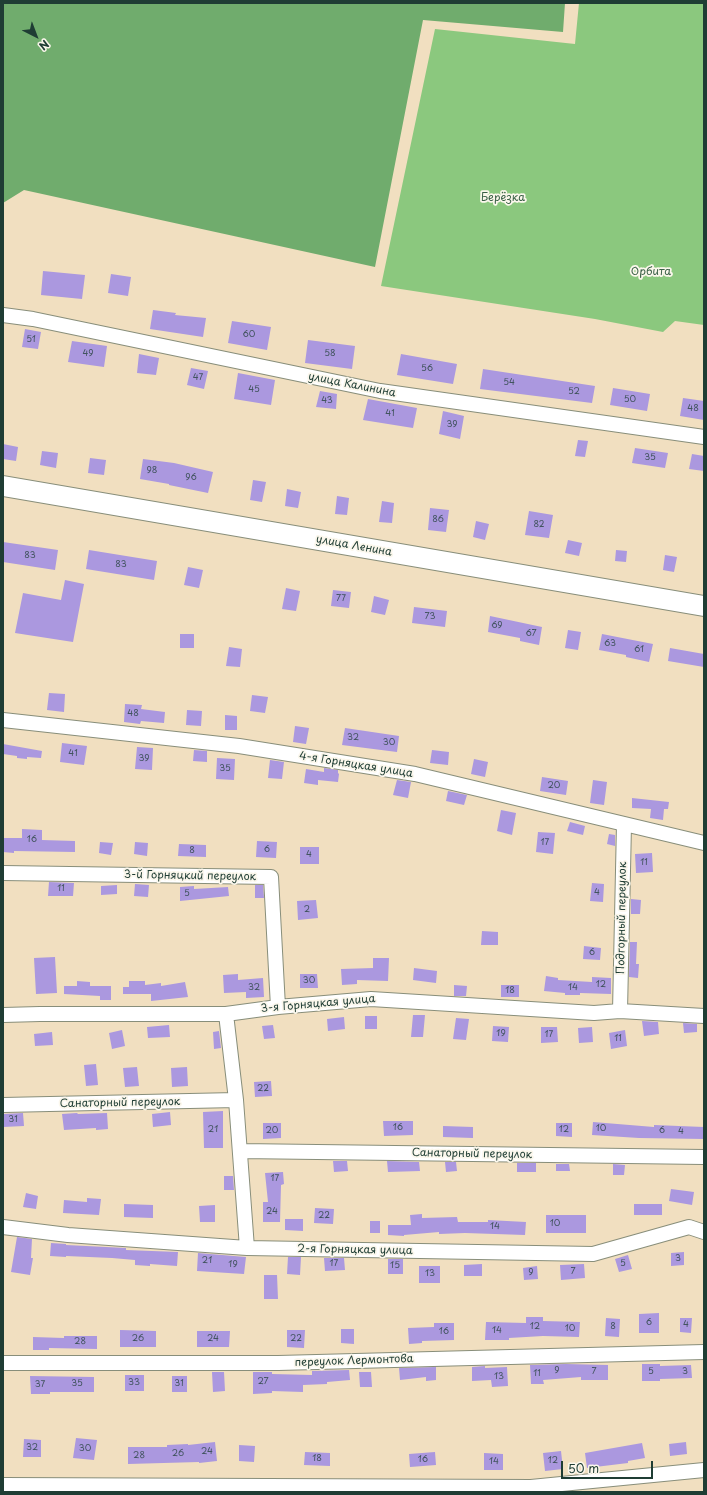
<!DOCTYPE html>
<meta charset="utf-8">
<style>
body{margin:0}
#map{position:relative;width:707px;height:1495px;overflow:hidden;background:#f1dfc0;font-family:"Playpen Sans",sans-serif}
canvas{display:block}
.frame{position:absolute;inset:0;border:4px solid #1f3d34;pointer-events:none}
.north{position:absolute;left:16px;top:16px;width:40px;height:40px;-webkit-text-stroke:3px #fbf7ec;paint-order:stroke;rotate:138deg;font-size:11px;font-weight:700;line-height:16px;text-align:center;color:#1f3d34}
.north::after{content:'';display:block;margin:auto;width:14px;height:18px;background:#1f3d34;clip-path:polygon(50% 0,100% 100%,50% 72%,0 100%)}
.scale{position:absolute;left:561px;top:1461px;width:92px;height:18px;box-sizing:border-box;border:2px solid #1f3d34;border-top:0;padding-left:5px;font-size:12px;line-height:14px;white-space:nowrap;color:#1f3d34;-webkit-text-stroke:3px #fbf7ec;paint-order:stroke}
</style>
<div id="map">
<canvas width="707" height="1495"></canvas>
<div class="frame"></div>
<div class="north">N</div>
<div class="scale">50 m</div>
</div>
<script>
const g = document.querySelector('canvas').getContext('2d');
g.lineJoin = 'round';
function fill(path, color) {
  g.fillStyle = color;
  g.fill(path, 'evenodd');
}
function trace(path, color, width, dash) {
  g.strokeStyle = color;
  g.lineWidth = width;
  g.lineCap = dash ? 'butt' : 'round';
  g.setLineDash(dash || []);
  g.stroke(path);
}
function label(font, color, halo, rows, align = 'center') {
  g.font = font + ' "Playpen Sans",sans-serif';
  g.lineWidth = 3.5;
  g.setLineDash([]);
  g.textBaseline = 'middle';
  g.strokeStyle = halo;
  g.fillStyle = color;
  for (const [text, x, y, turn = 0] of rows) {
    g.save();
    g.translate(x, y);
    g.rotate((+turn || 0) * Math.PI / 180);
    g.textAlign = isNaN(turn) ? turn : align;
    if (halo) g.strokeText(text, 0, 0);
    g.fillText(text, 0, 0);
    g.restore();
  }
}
const green = new Path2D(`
 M579,3H704V325L675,321L663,332L595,319L381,286L435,29L575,44Z`);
const forest = new Path2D(`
 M3,3H565L563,32L423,20L375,267L24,190L3,203Z`);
const building = new Path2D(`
 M43,271L85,275L82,299L41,295Z
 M111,274L131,277L128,296L108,293Z
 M153,310L176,313L175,315L206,318L203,337L150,329Z
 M232,321L271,327L267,350L228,343Z
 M25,329L41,332L38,349L22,347Z
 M308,340L355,346L352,369L305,363Z
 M72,341L107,346L104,367L68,362Z
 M139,354L159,358L156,375L137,373Z
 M401,354L457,364L453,384L397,375Z
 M191,368L208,371L204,389L187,385Z
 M483,369L595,386L592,403L480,389Z
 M238,373L275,380L271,405L234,399Z
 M613,388L650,394L647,411L610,405Z
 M320,391L337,394L336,409L316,407Z
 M683,398L704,401V420L680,416Z
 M368,399L417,408L413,428L363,420Z
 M443,411L464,416L460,439L439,434Z
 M578,440L588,441L585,457L575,456Z
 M3,444L18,447L16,461L3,459Z
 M635,448L668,453L665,468L632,463Z
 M42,451L58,453L56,468L40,465Z
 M692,454L704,456V471L689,469Z
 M90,458L106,460L104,475L88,473Z
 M143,459L174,463L213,472L208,493L169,485V484L140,479Z
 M253,480L266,482L262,502L250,500Z
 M287,489L301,492L298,508L285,506Z
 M337,496L349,498L347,515L335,514Z
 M382,501L394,503L392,523L379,522Z
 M430,508L449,510L446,532L428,530Z
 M529,511L553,515L549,538L525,535Z
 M476,521L489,524L485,540L473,537Z
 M568,540L582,543L579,556L565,553Z
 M3,542L58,550L55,570L3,562Z
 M89,550L157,561L154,580L86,569Z
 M616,550L627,551L626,562L615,561Z
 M665,555L677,557L674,572L663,570Z
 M188,567L203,570L199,588L184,585Z
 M65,580L84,584L73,642L15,633L23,593L61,600Z
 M286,588L300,591L296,611L282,609Z
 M333,590L351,592L349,608L331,606Z
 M374,596L389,600L385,615L371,612Z
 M414,607L447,611L445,627L412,623Z
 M490,616L542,627L539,645L520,641V638L488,632Z
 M568,630L581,632L578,650L565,648Z
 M180,634H194V648H180Z
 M602,634L653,644L649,662L626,657V655L599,650Z
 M229,647L242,649L240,667L226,666Z
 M670,648L704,654V667L668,661Z
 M49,693L65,694L64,712L47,710Z
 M252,695L268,697L265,713L250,711Z
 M125,704L142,705L141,709L165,712L164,723L141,721L140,724L124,722Z
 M187,710L202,711L201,726L186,725Z
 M225,715L237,716V730H225Z
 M295,726L309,728L306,744L293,742Z
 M345,728L399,736L397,752L342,745Z
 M62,743L87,746L84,765L60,762Z
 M3,744L42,751L41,758L27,757V759L17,758V756L3,754Z
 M137,747L153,748L152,770L135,769Z
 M194,750L207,751V762L193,761Z
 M432,750L449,752L448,765L430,763Z
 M217,758L235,759L234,780L216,779Z
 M474,759L488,762L485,777L471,774Z
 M270,760L284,762L282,779L268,778Z
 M324,768L338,770V773L339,774L338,782L318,780V785L304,783L306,769L324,772Z
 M542,777L568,781L566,795L540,791Z
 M397,780L411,782L408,798L393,795Z
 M593,780L607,782L604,805L590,803Z
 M448,791L467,795L464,805L446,801Z
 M632,798L669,802L668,809H664L663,820L650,818L651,809L632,808Z
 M501,810L516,813L512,835L497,831Z
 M570,822L585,826L583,835L567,831Z
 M22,829L42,830V840L75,841V852L14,851V853L3,852V838H22Z
 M538,832L555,833L553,854L536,852Z
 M609,834L615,835V846L607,844Z
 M257,841L277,842L276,858L256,857Z
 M100,842L113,843L111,855L99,853Z
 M135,842L148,843L147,856L134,854Z
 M179,844L206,845V857L178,856Z
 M300,847H319V864H300Z
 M652,853L653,872L636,873L635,854Z
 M49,882L74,883L73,896H48Z
 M592,883L604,884L603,902L590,901Z
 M135,884L149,885L148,897L134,896Z
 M117,885V894L101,895V886Z
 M255,885H263L264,898H255Z
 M194,886V889L228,887L229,896L180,901V887Z
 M631,899L641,900L640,914H631Z
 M316,900L318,918L298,920L297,901Z
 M482,931L498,932V945H481Z
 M630,942H637L636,964H639L638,978L629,977Z
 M584,946L601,948L600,960L583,959Z
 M55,957L57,993L36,994L34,958Z
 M373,958H389L388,981L357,980V984L342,985L341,969L373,968Z
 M414,968L437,971L436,983L413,980Z
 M238,974V980L263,978L264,997L246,998V992L224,993L223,975Z
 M300,974H317L318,988H300Z
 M546,976L558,978V980L592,982V977L611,978V994L580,993V995H565V993L544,991Z
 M77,981L90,982V986H111V1000H100V996L64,994V986H77Z
 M129,981H145V985L161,983V986L185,982L188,997L151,1001V994H123V987H129Z
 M454,985L467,986L466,996H454Z
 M501,985H519V997H501Z
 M413,1015H425L423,1037H411Z
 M365,1016H377V1029H365Z
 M344,1017L345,1029L328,1031L327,1019Z
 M456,1018L469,1019L466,1040L453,1039Z
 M642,1021L658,1022L659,1034L644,1036Z
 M683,1023L697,1024V1032L684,1033Z
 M169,1025L170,1037L148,1038L147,1027Z
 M273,1025L275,1038L264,1039L262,1026Z
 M493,1026L509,1027L508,1042L492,1041Z
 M541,1027H557L558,1042L541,1043Z
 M592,1027L593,1042L579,1043L578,1028Z
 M122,1030L125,1046L112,1049L109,1033Z
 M625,1030L627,1046L611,1049L609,1033Z
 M219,1031L221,1048L214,1049L213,1032Z
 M52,1032L53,1045L35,1046L34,1034Z
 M96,1064L98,1085L86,1086L84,1065Z
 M137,1067L139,1086L125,1087L123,1068Z
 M187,1067L188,1086L172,1087L171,1068Z
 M271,1081L272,1096L255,1097L254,1082Z
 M223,1111V1148H204L203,1112Z
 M170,1112L171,1125L153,1127L152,1114Z
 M23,1113L24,1126L3,1127V1114Z
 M77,1113L78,1114L107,1113L108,1129L96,1130V1128L64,1130L62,1114Z
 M383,1121H413V1135L384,1136Z
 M593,1122L654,1127V1125L704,1127V1139L639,1138L592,1135Z
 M263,1123H281V1138L263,1139Z
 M556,1123H572V1137L556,1136Z
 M443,1126L473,1127V1138L443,1137Z
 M333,1161H347L348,1171L334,1172Z
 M387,1161L419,1162L420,1171L388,1172Z
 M445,1162H456L457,1171L446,1172Z
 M517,1163H536V1172H517Z
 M556,1164H569L570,1171H556Z
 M613,1164L625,1165L624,1175H613Z
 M283,1172L284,1184L281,1185L280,1222H263V1202H268L265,1173Z
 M224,1176H233L234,1190H224Z
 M671,1189L694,1192L692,1205L669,1201Z
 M26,1193L38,1196L36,1209L23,1207Z
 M87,1198L101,1199L99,1215L63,1213L64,1200L87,1202Z
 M124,1204L153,1205V1218L124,1217Z
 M634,1204H662V1215H634Z
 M215,1205V1222H200L199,1206Z
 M315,1208L334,1209L333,1224L314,1223Z
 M422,1214V1218L457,1217L458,1222H488V1220L526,1222L525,1235L465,1233L439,1234V1232L404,1235V1236L388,1235V1225H411L410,1215Z
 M546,1215H586V1233H546Z
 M285,1219H303V1231L285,1230Z
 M370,1221H380V1233H370Z
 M17,1237L32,1239L31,1258H33L30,1275L11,1272Z
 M51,1243L66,1244V1245L126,1248V1250L178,1252L177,1266L150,1264V1266L135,1265V1260L112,1258L66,1256V1257L50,1256Z
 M684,1252V1265L671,1266V1253Z
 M198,1253L246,1257L244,1274L197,1271Z
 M628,1255L632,1269L619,1272L615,1259Z
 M288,1257H301L300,1275L287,1274Z
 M324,1258H344L345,1270L325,1271Z
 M388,1259H403V1274H388Z
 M482,1264V1276H464V1265Z
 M584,1264L585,1278L561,1280L560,1265Z
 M419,1266H440V1283H419Z
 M537,1266L538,1279L524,1280L523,1268Z
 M264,1275H277L278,1299H264Z
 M659,1313V1333H639V1314Z
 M526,1317H543V1321L580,1322L579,1337L543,1336L509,1338V1340H485L486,1322L526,1323Z
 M606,1318L620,1319L619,1337L605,1336Z
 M680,1318H692L691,1333L680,1332Z
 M434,1323H454V1340L422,1341V1343L409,1344L408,1328L434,1327Z
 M341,1329H354V1344L341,1343Z
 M120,1330L156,1331V1347H120Z
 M287,1330H305L304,1348L287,1347Z
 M197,1331H230L229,1347H197Z
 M64,1336H97V1349L49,1348V1350H33V1337L64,1338Z
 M566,1364L608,1365V1380H581V1377L543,1380L544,1384H531L530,1365Z
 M642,1364H660V1366L691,1365L692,1378L660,1379V1381H642Z
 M485,1366V1368L507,1367L508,1386L492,1387L491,1380L472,1381V1367Z
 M436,1367V1380L426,1381V1377L400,1380L399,1368Z
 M349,1370L350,1380L327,1382V1384L303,1385V1392L272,1391V1393L253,1394V1372H272V1374L312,1375V1371Z
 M212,1372H224L225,1391L213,1392Z
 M359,1372H371L372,1387H360Z
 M125,1375H144V1391H125Z
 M30,1376L94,1377V1392H50V1394H31Z
 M172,1376H187V1392H172Z
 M76,1438L97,1440L94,1460L73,1458Z
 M24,1439L41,1440V1457H23Z
 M215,1442L217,1461L199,1463V1462L128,1464V1447H167V1445L188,1444V1445Z
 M686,1442L687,1454L670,1456L669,1444Z
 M642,1443L645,1458L628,1461V1463L587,1468L585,1453Z
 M239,1445L255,1446L254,1462L239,1461Z
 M561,1451L563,1469L545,1471L543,1453Z
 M305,1452L330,1453V1466L304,1465Z
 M435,1452L436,1465L410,1467L409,1454Z
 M484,1453L503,1454V1470H484Z`);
const minor = new Path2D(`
 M3,315L33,319L380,391L704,437
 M3,720L239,746L415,774L704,843
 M3,873L271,877L278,1007
 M620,1011L624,824
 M226,1014L236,1100L247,1248
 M3,1015L40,1014H226L278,1007L371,999L594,1013L620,1011L704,1016
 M3,1105L236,1100
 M240,1151L704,1157
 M3,1227L68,1235L247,1248L593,1254L689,1227L704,1232
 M3,1363H278L704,1352
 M3,1485L531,1487L704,1470`);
const secondary = new Path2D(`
 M3,486L704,606`);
const numberNames = [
 ["60",249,335],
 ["51",31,340],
 ["49",88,354],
 ["58",330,354],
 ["56",427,369],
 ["47",198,378],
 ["54",509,383],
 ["45",254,390],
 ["52",574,392],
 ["50",630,400],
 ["43",327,401],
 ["48",693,409],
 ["41",390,414],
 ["39",452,425],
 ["35",650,458],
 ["98",152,471],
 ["96",191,478],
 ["86",438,520],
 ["82",539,525],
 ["83",30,556],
 ["83",121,565],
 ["77",341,599],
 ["73",430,617],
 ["69",497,626],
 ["67",531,634],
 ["63",610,644],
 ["61",639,650],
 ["48",133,714],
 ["32",353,738],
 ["30",389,743],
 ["41",73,754],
 ["39",144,759],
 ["35",225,769],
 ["20",554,786],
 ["16",32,840],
 ["17",545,843],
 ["6",267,850],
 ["8",192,851],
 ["4",309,855],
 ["11",644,863],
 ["11",61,889],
 ["4",597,893],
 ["5",187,894],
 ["2",307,910],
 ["6",592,953],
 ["30",309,981],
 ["12",601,985],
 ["32",254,988],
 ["14",573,988],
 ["18",510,991],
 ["19",501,1034],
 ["17",549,1035],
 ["11",618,1039],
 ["22",263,1089],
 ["31",13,1120],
 ["16",398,1128],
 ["10",601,1129],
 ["21",213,1130],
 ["12",564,1130],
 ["20",272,1131],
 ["6",662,1131],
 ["4",681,1132],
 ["17",275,1179],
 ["24",272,1212],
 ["22",324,1216],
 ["10",555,1224],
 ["14",495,1227],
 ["3",678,1259],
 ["21",207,1261],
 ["17",334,1264],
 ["5",623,1264],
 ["19",233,1265],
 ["15",395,1266],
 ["7",573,1272],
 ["9",531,1273],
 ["13",430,1274],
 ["6",649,1323],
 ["4",686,1325],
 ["12",535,1327],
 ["8",613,1327],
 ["10",570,1329],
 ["14",497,1331],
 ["16",444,1332],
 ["26",138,1339],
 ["24",213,1339],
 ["22",296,1339],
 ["28",80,1342],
 ["9",557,1371],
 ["7",594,1372],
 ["5",651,1372],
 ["3",685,1372],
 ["11",537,1374],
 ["13",499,1377],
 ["27",263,1382],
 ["33",134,1383],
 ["35",77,1384],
 ["31",179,1384],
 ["37",40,1385],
 ["32",32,1448],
 ["30",85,1449],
 ["24",207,1452],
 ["26",178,1454],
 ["28",139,1456],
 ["18",317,1459],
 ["16",423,1460],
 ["12",553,1461],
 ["14",494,1462]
];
const parkNames = [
 ["Берёзка",503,198],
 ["Орбита",651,272]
];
const streetNames = [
 ["улица Калинина",352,385,11],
 ["улица Ленина",354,546,10],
 ["4-я Горняцкая улица",356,765,9],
 ["3-й Горняцкий переулок",190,876,1],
 ["Подгорный переулок",622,918,-89],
 ["3-я Горняцкая улица",318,1004,-5],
 ["Санаторный переулок",120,1103,-1],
 ["Санаторный переулок",472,1154,1],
 ["2-я Горняцкая улица",355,1250,1],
 ["переулок Лермонтова",354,1361,-2]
];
fill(green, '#8bc87e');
fill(forest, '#70ac6d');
fill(building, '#ab98df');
trace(minor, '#888e7a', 16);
trace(secondary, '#888e7a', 22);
trace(minor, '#fff', 14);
trace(secondary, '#fff', 20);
label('9px', '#42545f', null, numberNames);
label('11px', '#3a6046', '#fbf7ec', parkNames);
label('11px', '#1f3d34', '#fbf7ec', streetNames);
</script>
